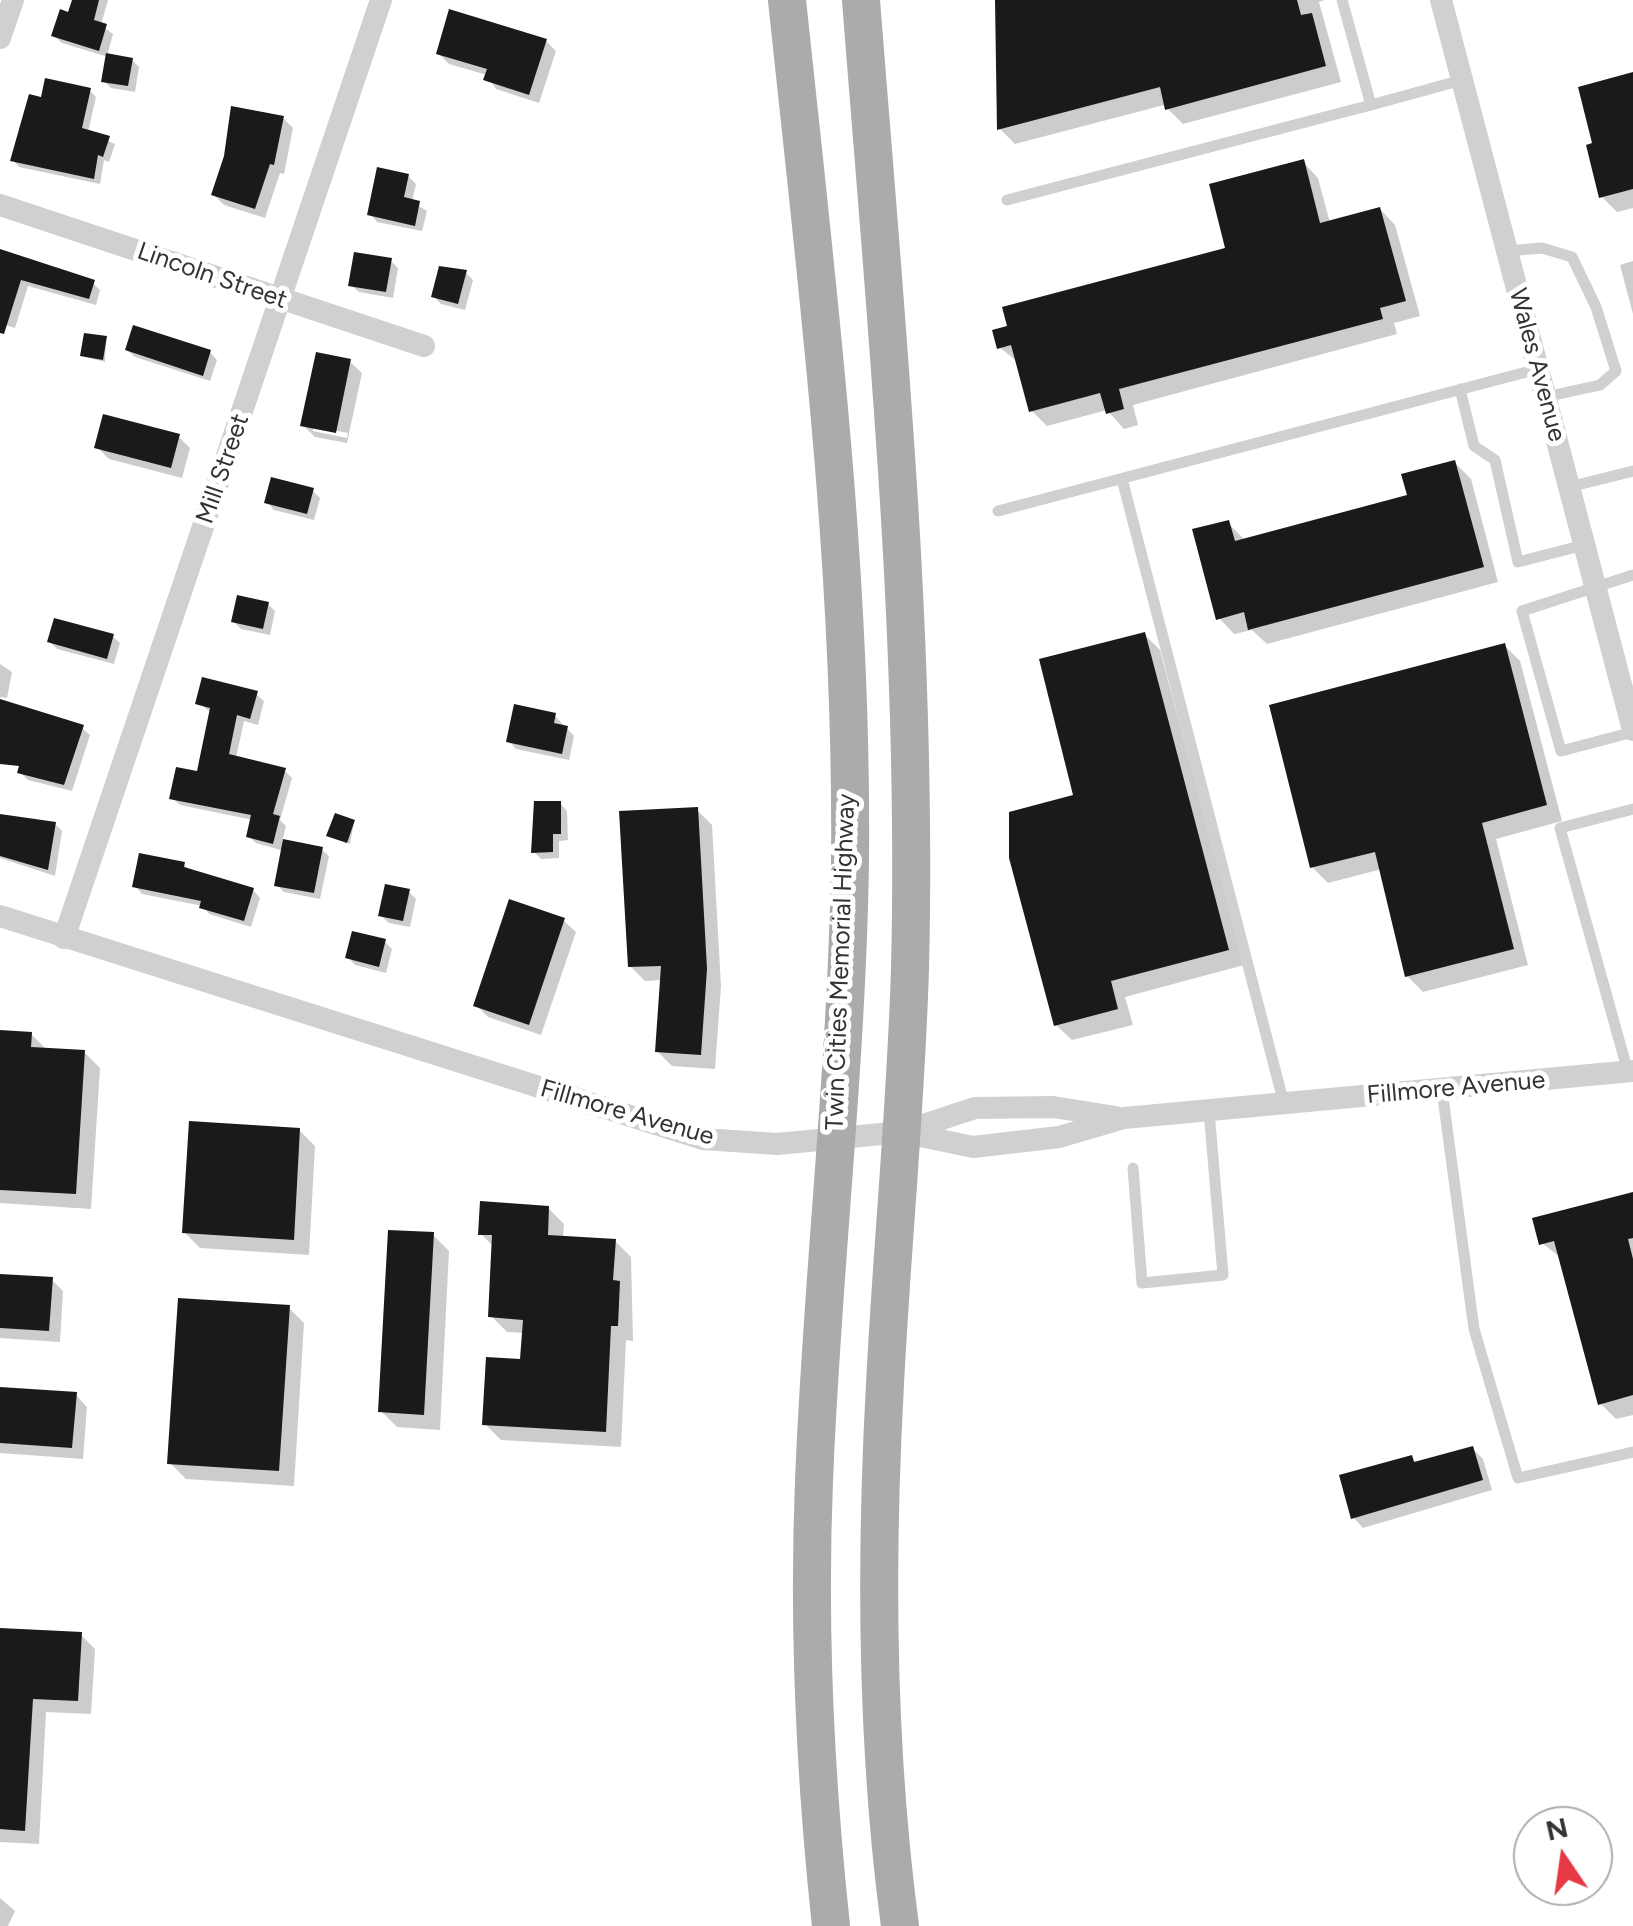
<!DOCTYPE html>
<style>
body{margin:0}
#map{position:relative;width:1633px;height:1926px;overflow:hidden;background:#fff;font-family:Figtree,sans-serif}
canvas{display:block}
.north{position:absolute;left:1513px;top:1806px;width:100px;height:100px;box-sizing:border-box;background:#fff;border:2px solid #adadad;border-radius:50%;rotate:347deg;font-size:28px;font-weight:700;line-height:40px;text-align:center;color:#333}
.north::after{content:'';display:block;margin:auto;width:35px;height:45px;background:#e63946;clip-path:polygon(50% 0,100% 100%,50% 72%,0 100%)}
</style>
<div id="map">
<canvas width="1633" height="1926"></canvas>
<div class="north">N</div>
</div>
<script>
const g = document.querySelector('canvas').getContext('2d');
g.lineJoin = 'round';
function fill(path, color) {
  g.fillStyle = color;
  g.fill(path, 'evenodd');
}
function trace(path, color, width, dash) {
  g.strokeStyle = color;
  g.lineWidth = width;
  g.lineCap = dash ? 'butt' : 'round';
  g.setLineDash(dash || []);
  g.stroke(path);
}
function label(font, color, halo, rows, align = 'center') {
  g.font = font + ' Figtree,sans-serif';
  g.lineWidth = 10;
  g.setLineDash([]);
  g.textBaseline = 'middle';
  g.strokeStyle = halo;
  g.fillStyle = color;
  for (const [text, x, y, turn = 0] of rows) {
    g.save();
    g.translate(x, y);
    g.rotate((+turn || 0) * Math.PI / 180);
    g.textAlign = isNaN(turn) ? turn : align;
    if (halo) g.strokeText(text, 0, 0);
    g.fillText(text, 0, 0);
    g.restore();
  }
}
const shadow = new Path2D(`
 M73,0H108L101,25L113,34L107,56L132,60L139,67L135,92L111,88L104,81L108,57L62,43L54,36L70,15Z
 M998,0H1325L1319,2L1341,82L1183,124L1164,105L1015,144L1000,129Z
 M546,41L556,51L539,103L496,89L487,75L449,64L439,54Z
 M1633,75V208L1617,212L1601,196L1596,145Z
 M89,90L96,97L88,132L115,144L109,162L104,160L100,184L19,167L13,160L43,100Z
 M283,118L293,128L284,174L280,173L265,218L224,205L214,195Z
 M1303,162L1318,178L1330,223L1380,209L1395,225L1420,316L1394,323L1397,334L1133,405L1138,425L1124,429L1107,410L1047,426L1031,410L1018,362L999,347L1228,250Z
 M408,176L416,184L412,202L427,211L422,231L377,222L370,214Z
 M0,252L93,283L100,290L96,305L28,286L15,328L0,323Z
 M391,261L398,268L393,298L359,292L351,285Z
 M1633,261V314L1620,265Z
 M466,273L473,280L465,310L441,304L434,297Z
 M106,339L105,362L82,356Z
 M127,350L210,352L217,360L210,381L135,357Z
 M350,362L362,373L347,443L315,437L303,425ZM313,426L348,433L347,438L313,431Z
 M179,437L190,448L182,478L109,459L97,447Z
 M1455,463L1471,479L1498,582L1267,644L1252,630L1234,634L1219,618L1228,523L1244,539L1410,497Z
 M312,490L320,498L314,520L274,510L267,502Z
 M268,604L275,611L270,635L241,629L234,622Z
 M1144,634L1160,650L1244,965L1125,997L1133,1025L1072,1040L1056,1025L1076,797Z
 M112,636L120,643L114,664L57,649L50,642Z
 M1504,645L1520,661L1562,821L1496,839L1528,965L1423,992L1407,976L1382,869L1328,883L1312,867Z
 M0,664L12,672L7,698L0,697Z
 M256,694L264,701L258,725L244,721L236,758L284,770L292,778L280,820L286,826L282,842L321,849L329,856L320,899L284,892L277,885L284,851L256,843L248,836L253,820L180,805L172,798L198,774L212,713L198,703Z
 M555,716L574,736L569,760L516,749L509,741Z
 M82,728L90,735L72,791L28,780L20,772Z
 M560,803L567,811L568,840L559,841V858L541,859L534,852Z
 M697,810L712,825L721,986L715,1069L672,1066L657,1051L662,980L645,981L630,966Z
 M0,817L55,824L62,831L55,876L0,858Z
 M354,822L350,844L329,835Z
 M184,865L191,872L253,890L260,898L251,927L209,914L203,906L142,894L135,886Z
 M408,891L416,899L410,927L389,923L381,916Z
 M564,921L576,932L541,1035L488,1017L476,1005Z
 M385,942L392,949L386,973L355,965L348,957Z
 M0,1033L31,1034L47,1050L84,1052L100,1068L91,1209L0,1203Z
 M299,1130L315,1146L309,1255L200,1248L184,1232Z
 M1633,1195V1415L1616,1419L1600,1403L1561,1258L1542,1243Z
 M548,1208L564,1224L563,1238L615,1241L631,1257L633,1341L626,1340L621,1447L501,1440L485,1424L523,1362L525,1333L507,1332L491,1316L494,1247L481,1234Z
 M433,1235L449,1251L440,1430L397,1427L381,1411Z
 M0,1277L52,1280L63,1291L60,1342L0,1338Z
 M288,1307L304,1323L294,1486L186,1479L170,1463Z
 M0,1389L76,1395L87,1407L83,1459L0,1453Z
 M1473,1449L1483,1459L1492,1490L1363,1528L1353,1517L1411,1457L1418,1464Z
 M0,1630L81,1635L95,1649L91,1714L46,1712L39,1844L0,1842Z
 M0,1898L15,1911L8,1926H0Z`);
const building = new Path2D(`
 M72,0H99L94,20L107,24L99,51L51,36L60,9L68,12Z
 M995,0H1297L1301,15L1312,13L1326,66L1165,110L1160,87L997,130Z
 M449,9L547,39L529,95L483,80L487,69L436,54Z
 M106,53L133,58L128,86L101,82Z
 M1633,72V189L1599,198L1586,145L1592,143L1578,87Z
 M45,78L91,88L82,128L110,136L103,157L98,155L94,179L10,161L29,94L41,97Z
 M231,106L284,116L274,165L270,164L255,209L211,195L224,156Z
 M1304,159L1320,223L1380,207L1406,301L1380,308L1383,319L1119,389L1124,409L1106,414L1100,393L1029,412L1011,345L997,349L992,330L1007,326L1002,307L1225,248L1209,184Z
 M377,167L409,174L404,197L420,201L415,226L367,215Z
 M0,249L95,280L89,299L21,280L4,334L0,333Z
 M354,252L392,258L386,292L348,286Z
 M439,266L467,270L458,304L431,297Z
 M133,325L211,350L203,376L125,350Z
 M84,333L107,336L103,360L80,356Z
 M316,352L351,359L336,433L300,426Z
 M103,414L180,434L171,468L94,448Z
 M1455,460L1484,567L1248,630L1244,612L1216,620L1192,529L1229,520L1235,541L1407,495L1401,474Z
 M271,477L314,488L307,514L264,503Z
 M237,595L269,602L263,629L231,622Z
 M54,618L114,634L107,659L47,642Z
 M1145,632L1229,950L1111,981L1118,1009L1054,1026L1009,858V812L1073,795L1039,659Z
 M1505,643L1547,805L1482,823L1514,949L1405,977L1375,852L1310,868L1269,705Z
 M202,677L258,691L250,719L237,715L229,754L286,768L273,814L280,816L273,844L246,837L251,815L169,799L176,767L197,771L210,708L195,704Z
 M0,699L84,725L64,785L17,773L19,766L0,764Z
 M514,704L556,713L554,723L568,726L562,754L506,742Z
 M534,801H561V834H553V852L531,853Z
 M698,807L707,969L701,1055L655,1052L661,966L628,967L619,811Z
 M335,813L355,820L347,843L326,836Z
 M0,814L56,822L48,870L0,856Z
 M283,839L323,847L314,893L274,886Z
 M139,853L185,862L184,867L254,888L244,921L199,908L201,901L132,887Z
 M385,884L410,889L403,921L378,916Z
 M509,899L565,918L529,1025L473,1006Z
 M352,931L386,939L379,967L345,958Z
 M0,1030L32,1032L31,1047L85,1050L76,1194L0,1190Z
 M189,1121L300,1128L294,1240L182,1233Z
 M1633,1192V1238L1628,1239L1633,1259V1395L1598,1405L1554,1241L1539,1245L1532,1218Z
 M480,1201L549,1206L548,1235L616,1239L613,1280L620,1281L618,1326H611L606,1432L482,1425L486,1357L520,1359L523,1320L488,1317L492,1235H478Z
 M388,1230L434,1232L424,1415L378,1412Z
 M0,1274L53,1277L49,1331L0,1328Z
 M178,1298L290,1305L279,1471L167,1464Z
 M0,1387L77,1392L72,1448L0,1443Z
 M1473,1446L1483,1480L1351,1519L1339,1475L1412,1455L1414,1462Z
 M0,1628L82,1632L78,1701L33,1699L25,1831L0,1829Z`);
const service = new Path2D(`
 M1342,0L1371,105L1462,80
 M1007,200L1371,105
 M1507,251L1542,248L1572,257L1596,307L1616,371L1600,385L1545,397
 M1460,389L1474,446L1495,460L1518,562L1584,545
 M1122,479L1284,1104
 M1569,487L1633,471
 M998,511L1538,369
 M1633,575L1522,611L1561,751L1633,732
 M1628,1072L1560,828L1633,809
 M1442,1090L1474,1329L1518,1478L1633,1452
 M1133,1168L1142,1283L1223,1275L1209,1111`);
const minor = new Path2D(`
 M1441,0L1633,730
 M0,38L13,0
 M0,205L424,346
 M0,916L703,1139L777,1144L902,1132L973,1147L1059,1137L1124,1118L1633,1071
 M64,938L381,0
 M902,1132L975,1108L1053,1107L1116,1117`);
const primary = new Path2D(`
 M787,0C817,285 853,573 850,861C847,1068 822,1274 814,1481C808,1630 815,1777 831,1926
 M861,0C886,322 918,644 910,968C906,1107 892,1245 885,1384C875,1565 876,1747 900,1926`);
const streetNames = [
 ["Lincoln Street",212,276,19],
 ["Wales Avenue",1537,365,75],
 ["Mill Street",223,469,-71],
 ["Twin Cities Memorial Highway",841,962,-88],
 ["Fillmore Avenue",1456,1088,-5],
 ["Fillmore Avenue",627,1113,16]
];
fill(shadow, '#0003');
fill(building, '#1a1a1a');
trace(service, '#d0d0d0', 11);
trace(minor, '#d0d0d0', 22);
trace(primary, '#ababab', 38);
label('25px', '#333', '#fff', streetNames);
</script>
